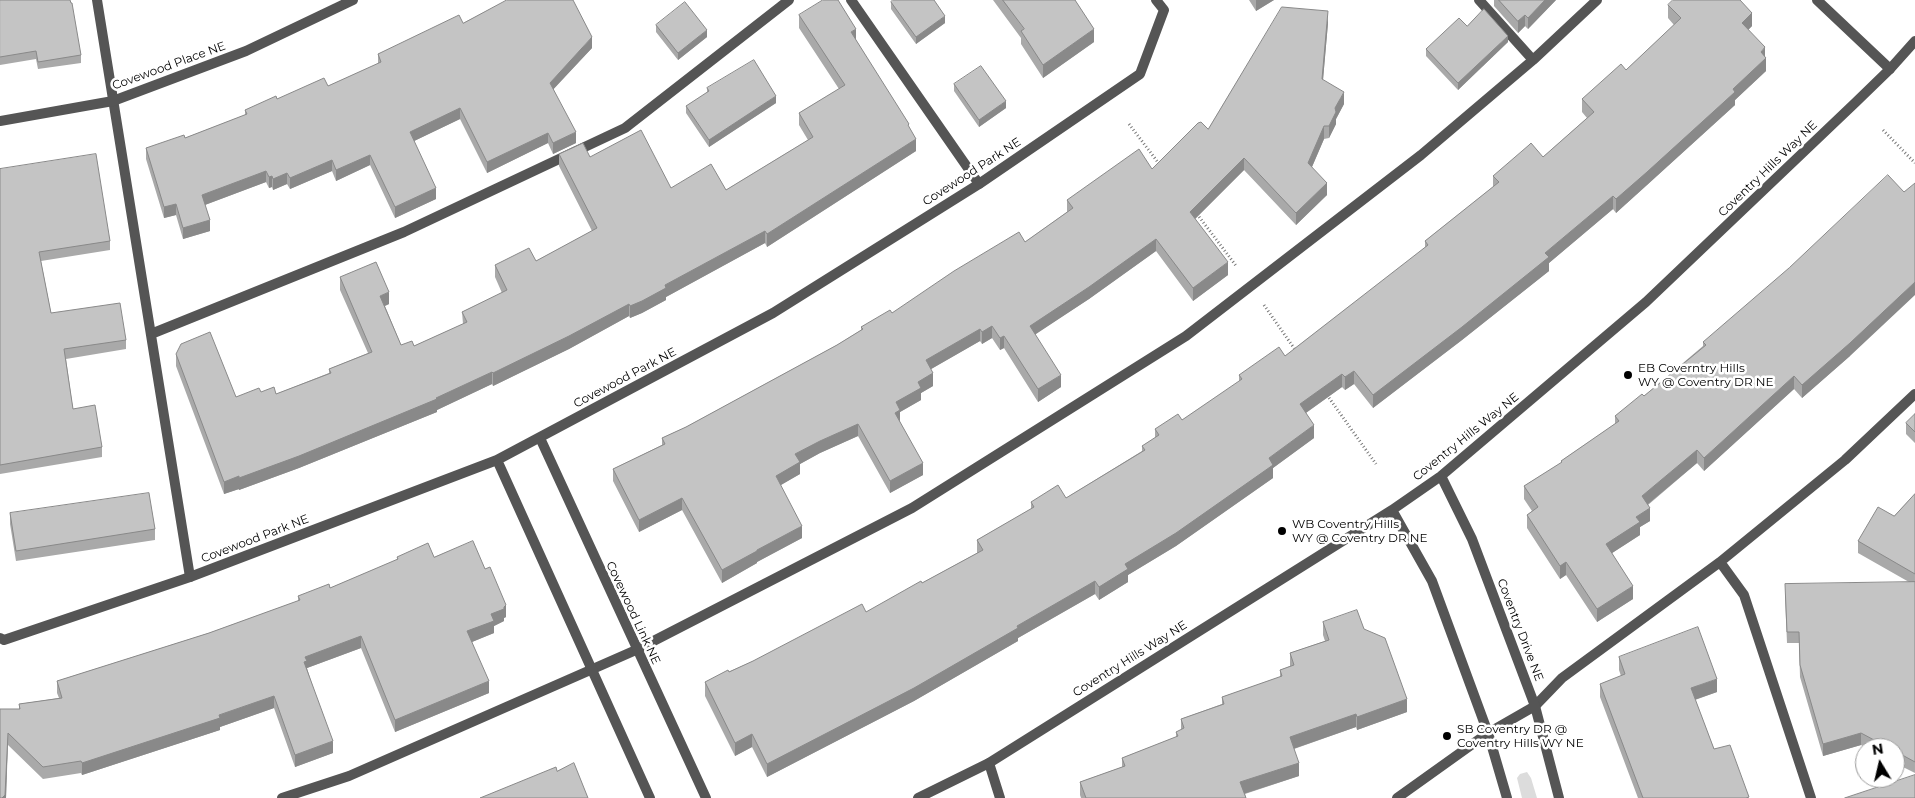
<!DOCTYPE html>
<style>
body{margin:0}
#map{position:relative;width:1915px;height:798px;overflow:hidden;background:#fff;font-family:Montserrat,sans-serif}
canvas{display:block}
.north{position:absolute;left:1855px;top:738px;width:50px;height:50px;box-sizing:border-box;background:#fff;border:1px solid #999;border-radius:50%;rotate:351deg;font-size:14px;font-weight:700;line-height:20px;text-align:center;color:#000}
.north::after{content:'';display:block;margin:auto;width:18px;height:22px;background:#000;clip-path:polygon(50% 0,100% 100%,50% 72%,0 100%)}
</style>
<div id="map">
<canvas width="1915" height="798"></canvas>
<div class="north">N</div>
</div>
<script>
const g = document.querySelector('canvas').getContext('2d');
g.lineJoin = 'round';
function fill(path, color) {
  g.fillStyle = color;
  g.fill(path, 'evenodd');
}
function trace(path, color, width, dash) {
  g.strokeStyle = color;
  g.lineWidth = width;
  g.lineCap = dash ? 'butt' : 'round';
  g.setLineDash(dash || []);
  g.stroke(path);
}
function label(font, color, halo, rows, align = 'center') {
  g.font = font + ' Montserrat,sans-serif';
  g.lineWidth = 5;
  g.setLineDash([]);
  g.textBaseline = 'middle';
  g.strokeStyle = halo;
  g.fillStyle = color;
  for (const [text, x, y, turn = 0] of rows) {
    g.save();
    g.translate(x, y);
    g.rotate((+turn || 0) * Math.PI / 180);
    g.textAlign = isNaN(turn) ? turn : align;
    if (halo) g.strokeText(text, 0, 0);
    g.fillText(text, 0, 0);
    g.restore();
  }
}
const green = new Path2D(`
 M1527,772L1531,778L1537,798H1522L1517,778L1520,774Z`);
const path = new Path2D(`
 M1129,124L1160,165
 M1883,130L1915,163
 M1197,214L1237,267
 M1264,305L1296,351
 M1327,395L1376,464`);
const service = new Path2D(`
 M97,0L190,577
 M851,0L979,184
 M1479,0L1533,60
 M151,334L404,232L625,128L789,0
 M1720,562L1744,595L1811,798
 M1535,706L1562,678L1720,562L1845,460L1915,394
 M282,798L349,776L636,650L912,508L1186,336L1421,155L1533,60L1597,0
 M1397,798L1488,733`);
const minor = new Path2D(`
 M1817,0L1890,69
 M0,121L113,101L246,51L353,0
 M540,438L706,798
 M497,460L650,798
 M0,638L4,640L190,577L497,460L773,313L979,184L1140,74L1164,10L1156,0
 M989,763L1000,798`);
const tertiary = new Path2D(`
 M1441,476L1472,539L1535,706L1559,798
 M1392,510L1432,581L1488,733L1507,798
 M1488,733L1535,706
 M918,798L989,763L1392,510L1441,476L1646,302L1856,102L1890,69L1915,41`);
const wall = new Path2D(`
 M0,0L81,55V63L38,69L36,59L0,65Z
 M993,0H1075L1094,42L1043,78L1021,44V38Z
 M1249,0H1274L1256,11Z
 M1494,0H1556L1528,29L1525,26L1518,33L1494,6Z
 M891,2L945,23L916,44L891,9Z
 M1668,5L1752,26L1748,30L1765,57L1766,71L1735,100V105L1647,185L1616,213L1613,209L1549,263V271L1462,340L1373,408L1354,384L1345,390L1342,387L1306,413L1314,438L1273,468V478L1176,546L1128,575V582L1099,600L1095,594L1018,638V641L914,701L767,777L752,747L735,756L705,696V682L866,612L922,583L977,553V540L1031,509V502L1066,498L1142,451V446L1155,438V429L1182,420L1239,382V375L1285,356L1425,248V241L1493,187V176L1543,157L1587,118L1582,112V99L1626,70L1674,25L1668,18Z
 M799,15L856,40L909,128L916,151L767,247L765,243L666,297V300L642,313L630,318L629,316L569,349L493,386L492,384L437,410V412L299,468L239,490V489L224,494L176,366V354L236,397L261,392L276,394L329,373V369L368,353L340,290V277L389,304L385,306L401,345L414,346L463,324L462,312L502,293L495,277V265L536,261L592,231L559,166V154L590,157L671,188L726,190L808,140L799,125V113L839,89L799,28Z
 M463,23L592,48L553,89L576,143L553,154L548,143L487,173L460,119L414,141L436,199L395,218L370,165L336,181L332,171L290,189L287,184L273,190L272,187L269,188L266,182L205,205L210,231L183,239L176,215L164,218L146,159V148L185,138L245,115V110L277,99L328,86L378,64V54Z
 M1328,23L1323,80L1344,104L1336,119V124L1329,138L1324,139L1312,167L1327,195L1296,225L1244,170L1195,219L1228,275L1193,301L1156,251L1089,299L1035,334L1061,387L1038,402L1004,348L1000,350L992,338L982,344L980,341L931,369L933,386L921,393V400L900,412V422L923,475L890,493L858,436L820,453L800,464V474L780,485L802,538L757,562V563L722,583L682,510L639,532L613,481V469L662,445V438L686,427L837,345L861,330V327L892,313L1025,242L1067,212V200L1152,169L1208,129Z
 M656,25L707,37L678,60L656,32Z
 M1508,42L1458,90L1426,56V49Z
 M954,84L1006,108L979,127L954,91Z
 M707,88L776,103L709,147L686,113V106L707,93Z
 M0,169L110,241V250L41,261L51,313L126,340V349L66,359L73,409L102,447V457L0,474Z
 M1703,342L1850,356L1802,398L1794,389L1704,471L1697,463L1648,505L1650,521L1640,527V535L1612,553L1633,599L1597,622L1566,575L1560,579L1527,528V515L1532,511L1524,499V486L1561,463V461L1615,424V416L1644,396L1703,346Z
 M1915,414V443L1906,434V423Z
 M1915,494V773L1895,763V748H1867L1861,745L1823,756L1800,677L1799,643H1787L1785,596L1909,582L1858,553V541L1894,516Z
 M10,513L155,529V540L16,561L10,524Z
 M397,557H434L506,617L504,618V621L494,626V633L472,642L489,693L395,732L361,648L307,668L333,753L295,767L274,708L220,727V730L82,775L81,773L43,779L8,745L6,798H0V709H19V704L59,698L57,693V681L209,633L298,601V596L330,588L397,560Z
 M1323,622L1364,629L1407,712L1357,730L1356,727L1294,749L1299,776L1245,794L1246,798H1081L1080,795V782L1122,767V758L1176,737V732L1181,730V719L1222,704V697L1280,677V670L1290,666V653L1325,641L1323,635Z
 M1619,657L1717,692L1695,700L1714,749L1749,798H1638L1600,697V684L1621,676L1619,670Z`);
const shadedWall = new Path2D(`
 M1256,0H1274L1256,11Z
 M1545,0H1556L1528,29V18Z
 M1328,11V23L1322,91V79Z
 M1752,13V26L1742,36V23Z
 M1525,15V26L1518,33V21Z
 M945,16V23L916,44V37Z
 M856,29V41L851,32Z
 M1094,29V42L1043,78V65Z
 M707,30V37L678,60V53Z
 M1508,36V42L1458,90V83Z
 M592,37V48L550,93V83Z
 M1765,47V59L1766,58V71L1735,100V105L1647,185L1616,213V199L1733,89Z
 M1344,92V104L1336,119V124L1329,138V126L1335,108Z
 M776,96V103L709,147V140Z
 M1006,101V108L979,127V120Z
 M460,108V119L410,143V132Z
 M1324,126V139L1308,176V163Z
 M576,132V143L553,154V143Z
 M548,133V143L487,173V162Z
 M916,139V151L767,247V234Z
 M370,155V165L336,181V170Z
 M1244,158V170L1190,224V212Z
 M332,160V171L290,189V178Z
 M266,171V182L202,206V195Z
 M287,173V184L273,190V179Z
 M272,176V187L269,188V177Z
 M1327,183V195L1296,225V213Z
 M436,188V199L395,218V207Z
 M1613,196V209L1549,263V271L1462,340L1373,408V395L1545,253Z
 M176,204V215L164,218V207Z
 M210,220V231L183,239V228Z
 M765,231V243L666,297V300L642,313L630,318V306L665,285Z
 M1156,239V251L1089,299L1030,338V326Z
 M1228,262V275L1193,301V288Z
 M1915,282V295L1850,356L1802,398V385Z
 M389,292V304L380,308V296Z
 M629,304V316L569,349L493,386V373Z
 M992,326V338L982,344V332Z
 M980,329V341L926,372V360Z
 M1004,336V348L1000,350V338Z
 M1354,371V384L1345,390V377Z
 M492,372V384L437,410V412L299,468L239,490V478L436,398Z
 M933,373V386L921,393V400L900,412V422L895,425L896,402L918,382Z
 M1342,374V387L1300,417V404Z
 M1061,375V387L1038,402V389Z
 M1794,376V389L1704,471V458Z
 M858,424V436L820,453L800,464V474L776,488V476L795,454L820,441Z
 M1314,425V438L1273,468V478L1176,546L1128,575V582L1099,600V587L1125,564Z
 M1697,450V463L1642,509V496Z
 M923,463V475L890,493V481Z
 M239,476V489L224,494V482Z
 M682,498V510L639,532V520Z
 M1650,508V521L1640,527V535L1606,557V544L1636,517Z
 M802,526V538L757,562V563L722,583V570L757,550Z
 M1566,562V575L1560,579V566Z
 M1095,581V594L1018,638V641L914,701L767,777V764L1017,626Z
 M1633,586V599L1597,622V609Z
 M506,605V617L504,618V621L494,626V633L467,644V631L491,614Z
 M361,636V648L307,668V673L304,662L305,657Z
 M1717,679V692L1691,701V688Z
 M489,681V693L395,732V720Z
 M274,696V708L220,727V730L82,775V763Z
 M1407,699V712L1357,730V717Z
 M1356,714V727L1290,750V737Z
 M8,733L6,798H2Z
 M1861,733V745L1823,756V744Z
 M752,734V747L735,756V743Z
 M333,741V753L295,767V755Z
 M1299,763V776L1240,795V782Z`);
const building = new Path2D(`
 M0,0H70L71,3H72L81,55L38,62L36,51L0,57Z
 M507,0H573L592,37L550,83L576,132L553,143L548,133L487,162L460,108L410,132L436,188L395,207L370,155L336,170L332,160L290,178L287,173L273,179L272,176L269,177L266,171L202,195L210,220L183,228L176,204L164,207L146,148L184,135L185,138L247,114L245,110L276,96L277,99L324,78L328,86L381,62L378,54L459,15L463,23Z
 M823,0H838L856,29L851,32L909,124L908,125L916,139L767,234L765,231L665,285L666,288L642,301L630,306L629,304L569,336L493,373L492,372L436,398L437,399L299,456L239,478V476L224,482L176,354L181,344L210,332L236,397L259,388L261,392L274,387L276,394L331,373L329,369L372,352L340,277L376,262L389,292L380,296L401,345L412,341L414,346L467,322L462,312L507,290L495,265L529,248L536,261L597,228L559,154L583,143L590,157L641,130L671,188L711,164L726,190L813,137L799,113L845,85L799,15Z
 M893,0H934L945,16L916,37L891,2Z
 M1003,0H1075L1094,29L1043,65L1021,31L1024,29Z
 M1499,0H1545L1528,18L1525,15L1518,21Z
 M1673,0H1740L1752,13L1742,23L1765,47L1761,52L1766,58L1733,89L1735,92L1647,172L1616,199L1613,196L1545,253L1549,257L1462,327L1373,395L1354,371L1345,377L1342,374L1300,404L1314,425L1269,458L1273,465L1176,533L1125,564L1128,569L1099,587L1095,581L1017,626L1018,628L914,688L767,764L752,734L735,743L705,682L728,670L729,672L753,661L862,604L866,612L921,581L922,583L983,550L977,540L1034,507L1031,502L1058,485L1066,498L1145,450L1142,446L1159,435L1155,429L1178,414L1182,420L1242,379L1239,375L1279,347L1285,356L1428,245L1425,241L1499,182L1493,176L1529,145L1531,143L1543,157L1594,112L1582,99L1621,64L1626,70L1681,18L1668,5Z
 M685,2L707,30L678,53L656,25Z
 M1282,7L1328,11L1322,79L1344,92L1335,108L1336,112L1329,126H1324L1308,163L1327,183L1296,213L1244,158L1190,212L1228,262L1193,288L1156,239L1089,287L1030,326L1061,375L1038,389L1004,336L1000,338L992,326L982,332L980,329L926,360L933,373L918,382L921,388L896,402L900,410L895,413L923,463L890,481L858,424L820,441L795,454L800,462L776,476L802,526L757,550V551L722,570L682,498L639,520L613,469L665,444L662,438L686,427L837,345L863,329L861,327L890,310L892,313L954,271L1019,232L1025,242L1073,208L1067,200L1139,149L1152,169L1198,123L1201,122L1208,129Z
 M1484,9L1508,36L1458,83L1426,49L1459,18L1467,26Z
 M754,60L776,96L709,140L686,106L709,91L707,88Z
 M981,66L1006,101L979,120L954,84Z
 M96,154L110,241L39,252L51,313L120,303L126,340L64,349L73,409L95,405L102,447L0,465V169Z
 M1888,175L1904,192L1915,183V282L1850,343L1802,385L1794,376L1704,458L1697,450L1642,496L1650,508L1636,517L1640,522L1606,544L1633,586L1597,609L1566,562L1560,566L1527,515L1538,507L1524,486L1562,462L1561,461L1619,421L1615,416L1642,394L1644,396L1706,345L1703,342L1789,268Z
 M1915,414V432L1906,423Z
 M149,493L155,529L16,551L10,513Z
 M1915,494V574L1858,541L1878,507L1894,516Z
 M473,541L485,569L490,567L506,605L504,607V609L491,614L494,621L467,631L489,681L395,720L361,636L305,657L307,661L304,662L333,741L295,755L274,696L219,715L220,718L82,763L81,761L43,767L8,733L5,795L2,798H0V709H20L19,704L62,698L57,681L209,633L300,600L298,596L329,584L330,588L398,559L397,557L428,543L434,557Z
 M1915,582V762L1895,751V748H1889L1861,733L1823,744L1800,665L1799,632H1787L1785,584Z
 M1357,610L1364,629L1385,638L1407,699L1357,717L1356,714L1290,737L1299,763L1240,782L1246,798H1086L1080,782L1125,766L1122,758L1178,736L1176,732L1184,728L1181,719L1224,704L1222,697L1282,676L1280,670L1294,665L1290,653L1329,640L1323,622Z
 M1698,627L1717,679L1691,688L1714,749L1730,745L1749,797L1746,798H1643L1600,684L1625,674L1619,657Z
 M574,763L588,798H480L556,767L557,771Z
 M1915,775V798H1845Z`);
const markers = [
 [1628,375,5,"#000"],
 [1282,531,5,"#000"],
 [1447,736,5,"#000"]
];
const streetNames = [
 ["Covewood Place NE",169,66,-20],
 ["Coventry Hills Way NE",1768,169,-44],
 ["Covewood Park NE",972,172,-33],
 ["Covewood Park NE",625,378,-28],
 ["Coventry Hills Way NE",1466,437,-39],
 ["Covewood Park NE",255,539,-21],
 ["Covewood Link NE",633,613,65],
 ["Coventry Drive NE",1520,630,69],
 ["Coventry Hills Way NE",1130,659,-32]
];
const poiNames = [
 ["EB Coverntry Hills",1638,368],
 ["WY @ Coventry DR NE",1638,382],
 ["WB Coventry Hills",1292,524],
 ["WY @ Coventry DR NE",1292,538],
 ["SB Coventry DR @",1457,729],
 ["Coventry Hills WY NE",1457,743]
];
fill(green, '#dcdcdc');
trace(path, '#777', 3, [1, 2.5]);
trace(service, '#555', 10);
trace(minor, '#555', 10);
trace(tertiary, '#555', 10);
fill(wall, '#a9a9a9');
fill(shadedWall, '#898989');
fill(building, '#c4c4c4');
trace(building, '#898989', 1);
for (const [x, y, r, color] of markers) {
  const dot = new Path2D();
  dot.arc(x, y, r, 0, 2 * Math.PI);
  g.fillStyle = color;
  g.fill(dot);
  trace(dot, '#fff', 2);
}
label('12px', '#000', '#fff', streetNames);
label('12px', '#000', '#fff', poiNames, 'left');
</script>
